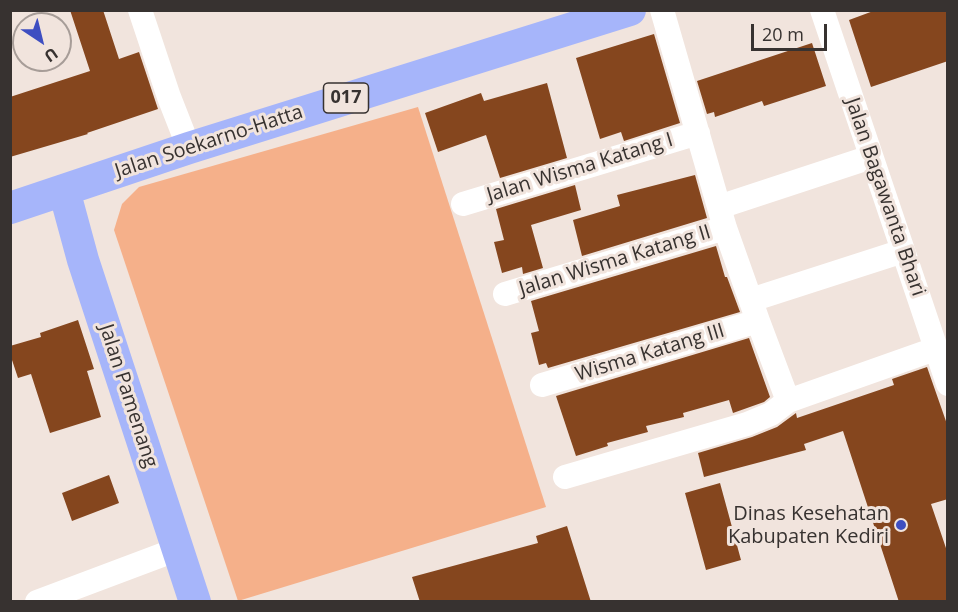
<!DOCTYPE html>
<style>
body{margin:0}
#map{position:relative;width:958px;height:612px;overflow:hidden;background:#f1e4dd;font-family:"Open Sans",sans-serif}
canvas{display:block}
.frame{position:absolute;inset:0;border:12px solid #373230;pointer-events:none}
.north{position:absolute;left:12px;top:12px;width:60px;height:60px;box-sizing:border-box;background:#f1e4dd;border:2px solid #a79d98;border-radius:50%;rotate:145deg;font-size:16px;font-weight:700;line-height:24px;text-align:center;color:#373230}
.north::after{content:'';display:block;margin:auto;width:21px;height:27px;background:#3e4ec1;clip-path:polygon(50% 0,100% 100%,50% 72%,0 100%)}
.scale{position:absolute;left:751px;top:24px;width:76px;height:27px;box-sizing:border-box;border:3px solid #373230;border-top:0;padding-left:8px;font-size:18px;line-height:21px;white-space:nowrap;color:#373230;-webkit-text-stroke:4px #f1e4dd;paint-order:stroke}
</style>
<div id="map">
<canvas width="958" height="612"></canvas>
<div class="frame"></div>
<div class="north">U</div>
<div class="scale">20 m</div>
</div>
<script>
const g = document.querySelector('canvas').getContext('2d');
g.lineJoin = 'round';
function fill(path, color) {
  g.fillStyle = color;
  g.fill(path, 'evenodd');
}
function trace(path, color, width, dash) {
  g.strokeStyle = color;
  g.lineWidth = width;
  g.lineCap = dash ? 'butt' : 'round';
  g.setLineDash(dash || []);
  g.stroke(path);
}
function label(font, color, halo, rows, align = 'center') {
  g.font = font + ' "Open Sans",sans-serif';
  g.lineWidth = 6;
  g.setLineDash([]);
  g.textBaseline = 'middle';
  g.strokeStyle = halo;
  g.fillStyle = color;
  for (const [text, x, y, turn = 0] of rows) {
    g.save();
    g.translate(x, y);
    g.rotate((+turn || 0) * Math.PI / 180);
    g.textAlign = isNaN(turn) ? turn : align;
    if (halo) g.strokeText(text, 0, 0);
    g.fillText(text, 0, 0);
    g.restore();
  }
}
const green = new Path2D(`
 M418,107L546,507L238,601L114,230L122,204L139,187Z`);
const building = new Path2D(`
 M70,10H103L119,59L139,52L158,109L87,133L88,134L10,157V97L90,71Z
 M876,10H948V61L871,87L849,20Z
 M654,34L680,123L624,141L621,132L600,139L576,58Z
 M812,43L826,86L764,106L762,101L715,117L714,112L707,114L697,81Z
 M547,83L567,158L500,178L486,135L438,152L425,113L481,93L484,101Z
 M695,175L707,218L582,256L573,220L620,206L617,195Z
 M575,185L581,210L531,225L543,268L523,274L522,267L502,273L494,242L504,240L496,209Z
 M716,246L725,277H727L740,312L548,368L546,363L539,365L531,333L539,331L531,301Z
 M78,320L94,369L87,371L101,417L50,433L31,374L18,378L10,354V346L41,337L40,333Z
 M749,338L770,397L764,402L733,413L729,400L683,413L684,417L646,426L648,432L607,443L608,446L576,456L556,396Z
 M927,367L948,427V499L931,504L948,554V602H899L843,431L804,444L806,450L704,477L698,453L752,437L777,427L796,413L797,418L894,385L892,379Z
 M109,475L119,503L72,521L62,493Z
 M720,483L741,560L706,570L685,493Z
 M567,526L591,602H420L412,577L538,543L536,536Z`);
const minor = new Path2D(`
 M140,10L169,97L189,148
 M662,10L725,228L758,321L788,401
 M822,10L948,384
 M463,204L698,133
 M719,207L871,157
 M505,294L725,228
 M751,300L903,251
 M542,385L758,321
 M565,477L747,424L771,414L788,401L935,349
 M37,602L178,549`);
const major = new Path2D(`
 M64,190L83,260L195,602
 M10,208L189,148L630,10`);
const markers = [
 [901,525,6,"#3e4ec1"]
];
const shields = [
 [346,98,45]
];
const shieldNames = [
 ["017",346,98]
];
const streetNames = [
 ["Jalan Soekarno-Hatta",209,142,-18],
 ["Jalan Wisma Katang I",580,168,-17],
 ["Jalan Bagawanta Bhari",885,197,71],
 ["Jalan Wisma Katang II",615,261,-17],
 ["Wisma Katang III",650,353,-17],
 ["Jalan Pamenang",128,396,72]
];
const poiNames = [
 ["Dinas Kesehatan",889,514],
 ["Kabupaten Kediri",889,537]
];
fill(green, '#f5b08a');
fill(building, '#85461e');
trace(minor, '#fff', 24);
trace(major, '#a6b5fa', 32);
for (const [x, y, r, color] of markers) {
  const dot = new Path2D();
  dot.arc(x, y, r, 0, 2 * Math.PI);
  g.fillStyle = color;
  g.fill(dot);
  trace(dot, '#f1e4dd', 2);
}
for (const [x, y, w] of shields) {
  const box = new Path2D();
  box.roundRect(x - w / 2, y - 15, w, 30, 4.5);
  g.fillStyle = '#f1e4dd';
  g.fill(box);
  trace(box, '#373230', 1.5);
}
label('bold 18px', '#373230', null, shieldNames);
label('20px', '#373230', '#f1e4dd', streetNames);
label('20px', '#373230', '#f1e4dd', poiNames, 'right');
</script>
